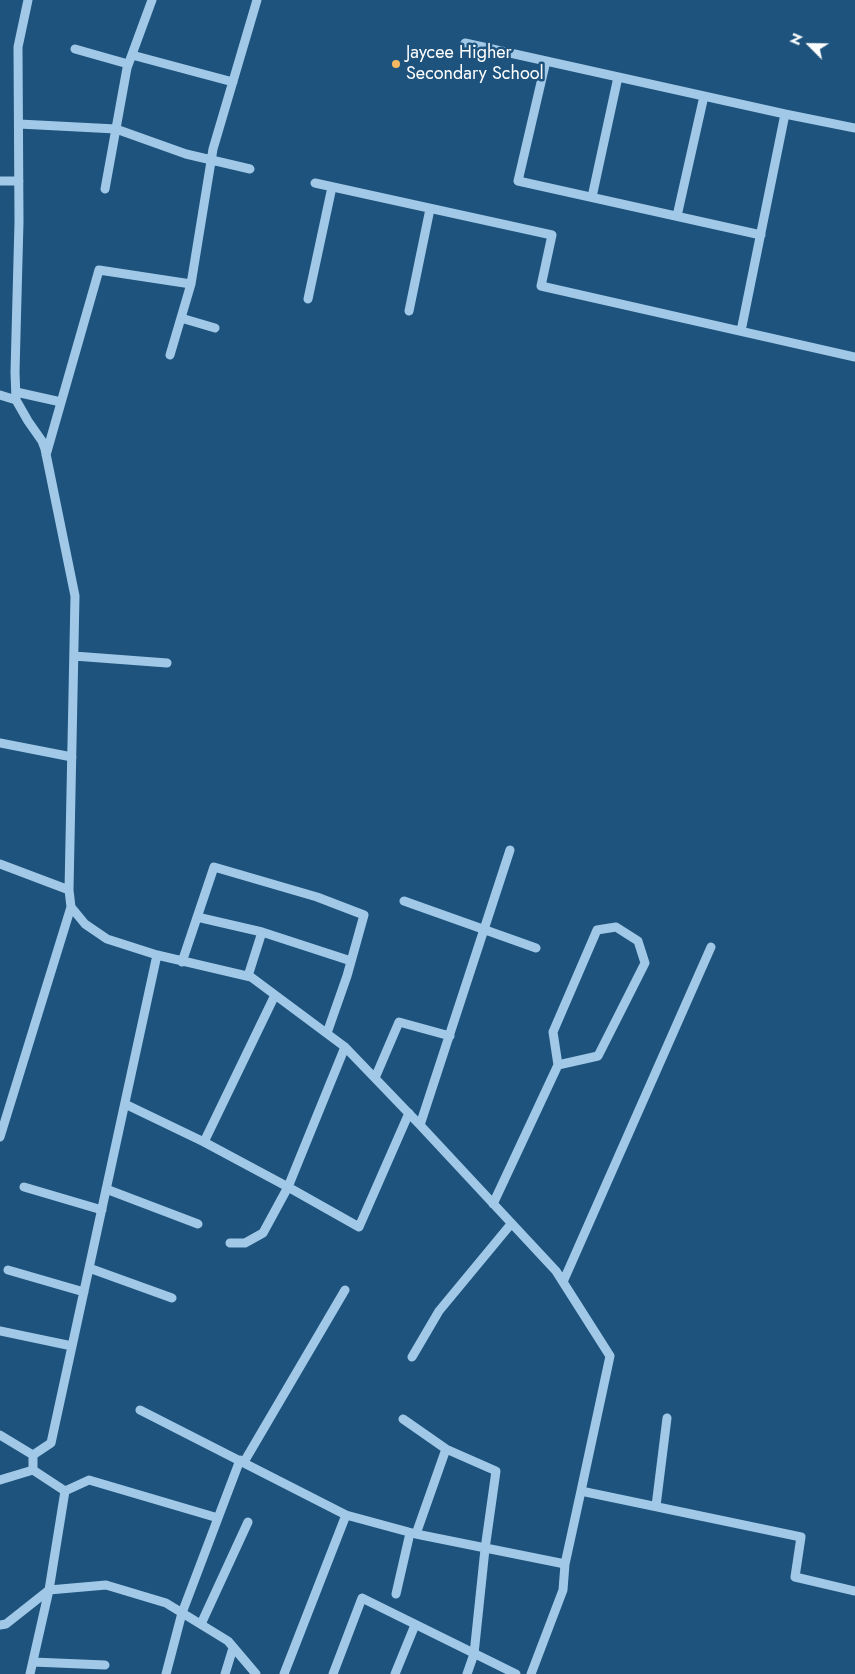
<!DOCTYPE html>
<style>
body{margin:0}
#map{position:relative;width:855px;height:1674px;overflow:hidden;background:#1e537d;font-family:Jost,sans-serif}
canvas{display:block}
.north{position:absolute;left:785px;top:20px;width:50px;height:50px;-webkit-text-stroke:4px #1e537d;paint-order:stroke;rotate:293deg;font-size:14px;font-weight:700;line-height:20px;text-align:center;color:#fff}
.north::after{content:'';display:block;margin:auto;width:18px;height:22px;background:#fff;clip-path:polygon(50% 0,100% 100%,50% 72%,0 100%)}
</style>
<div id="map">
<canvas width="855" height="1674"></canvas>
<div class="north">N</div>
</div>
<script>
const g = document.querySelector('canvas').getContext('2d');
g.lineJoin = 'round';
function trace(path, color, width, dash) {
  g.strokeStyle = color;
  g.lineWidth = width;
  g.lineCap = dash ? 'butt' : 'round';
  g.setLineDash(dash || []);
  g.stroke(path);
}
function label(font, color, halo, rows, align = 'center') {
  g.font = font + ' Jost,sans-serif';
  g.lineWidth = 5;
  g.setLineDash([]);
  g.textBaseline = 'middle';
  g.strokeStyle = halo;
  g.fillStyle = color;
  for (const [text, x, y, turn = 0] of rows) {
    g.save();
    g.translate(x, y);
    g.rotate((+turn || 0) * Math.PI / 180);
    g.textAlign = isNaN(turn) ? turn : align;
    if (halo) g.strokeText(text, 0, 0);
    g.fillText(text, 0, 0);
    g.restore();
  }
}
const minor = new Path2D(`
 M28,0L18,47L19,222L15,372L16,400L28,421L42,441L45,449L75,596L69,890
 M465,43L785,114
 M75,49L128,64
 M132,55L233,82
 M546,61L518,181L761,235
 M19,124L116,129L186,154L250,169
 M0,181H19
 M315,183L552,235L541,286L855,357
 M105,189L127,68L152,0
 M592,197L618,77
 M677,216L704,96
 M308,299L332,187
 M409,311L430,209
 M181,318L215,328
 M741,331L785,114L855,128
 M170,355L191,284L213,149L257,0
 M16,392L61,402
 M0,395L16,400
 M46,455L99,270L191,284
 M74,656L167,663
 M0,743L72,757
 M0,864L69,890L71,907L85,924L107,939L157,955L251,977L345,1047L420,1125L556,1271L610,1356L581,1491L801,1537L795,1577L855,1591
 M404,901L536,948
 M197,917L262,932L351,961
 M182,962L214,867L317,897L364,915L347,976L327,1033
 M248,976L262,932
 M275,995L204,1142L288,1187L359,1227L409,1113
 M375,1078L399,1022L450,1036
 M125,1104L204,1142
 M420,1125L510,850
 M0,1137L71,907
 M24,1187L102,1210
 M106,1189L198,1224
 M493,1204L558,1065L553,1032L597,930L616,927L638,941L645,963L598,1056L558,1065
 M230,1243H245L263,1233L288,1187L345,1047
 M89,1268L172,1298
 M8,1270L84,1292
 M563,1282L711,947
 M0,1331L72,1346
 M412,1357L439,1311L511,1224
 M140,1410L346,1515L416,1534L565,1564
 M403,1419L446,1449L496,1471L485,1549L474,1654L467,1674
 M0,1435L33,1455
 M244,1462L345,1290
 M0,1480L33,1470
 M65,1491L89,1480L218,1518
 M656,1506L667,1418
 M416,1534L446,1449
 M396,1594L410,1533
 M201,1624L248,1522
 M0,1625L6,1624L49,1590L106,1585L166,1603L228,1641L256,1674
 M33,1662L105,1665
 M30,1674L49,1590L65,1491L33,1470V1455L51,1443L157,955
 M166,1674L182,1613L240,1460
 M225,1674L233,1648
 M284,1674L346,1515
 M333,1674L362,1598L516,1674
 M395,1674L415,1625
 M531,1674L563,1590L565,1564L581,1491`);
const markers = [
 [396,64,5,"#f6b961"]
];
const poiNames = [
 ["Jaycee Higher",406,54],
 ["Secondary School",406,75]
];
trace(minor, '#a1c9e7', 9);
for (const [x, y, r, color] of markers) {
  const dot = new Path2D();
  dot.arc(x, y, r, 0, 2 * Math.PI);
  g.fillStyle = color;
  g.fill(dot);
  trace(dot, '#1e537d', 2);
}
label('18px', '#fff', '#1e537d', poiNames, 'left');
</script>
